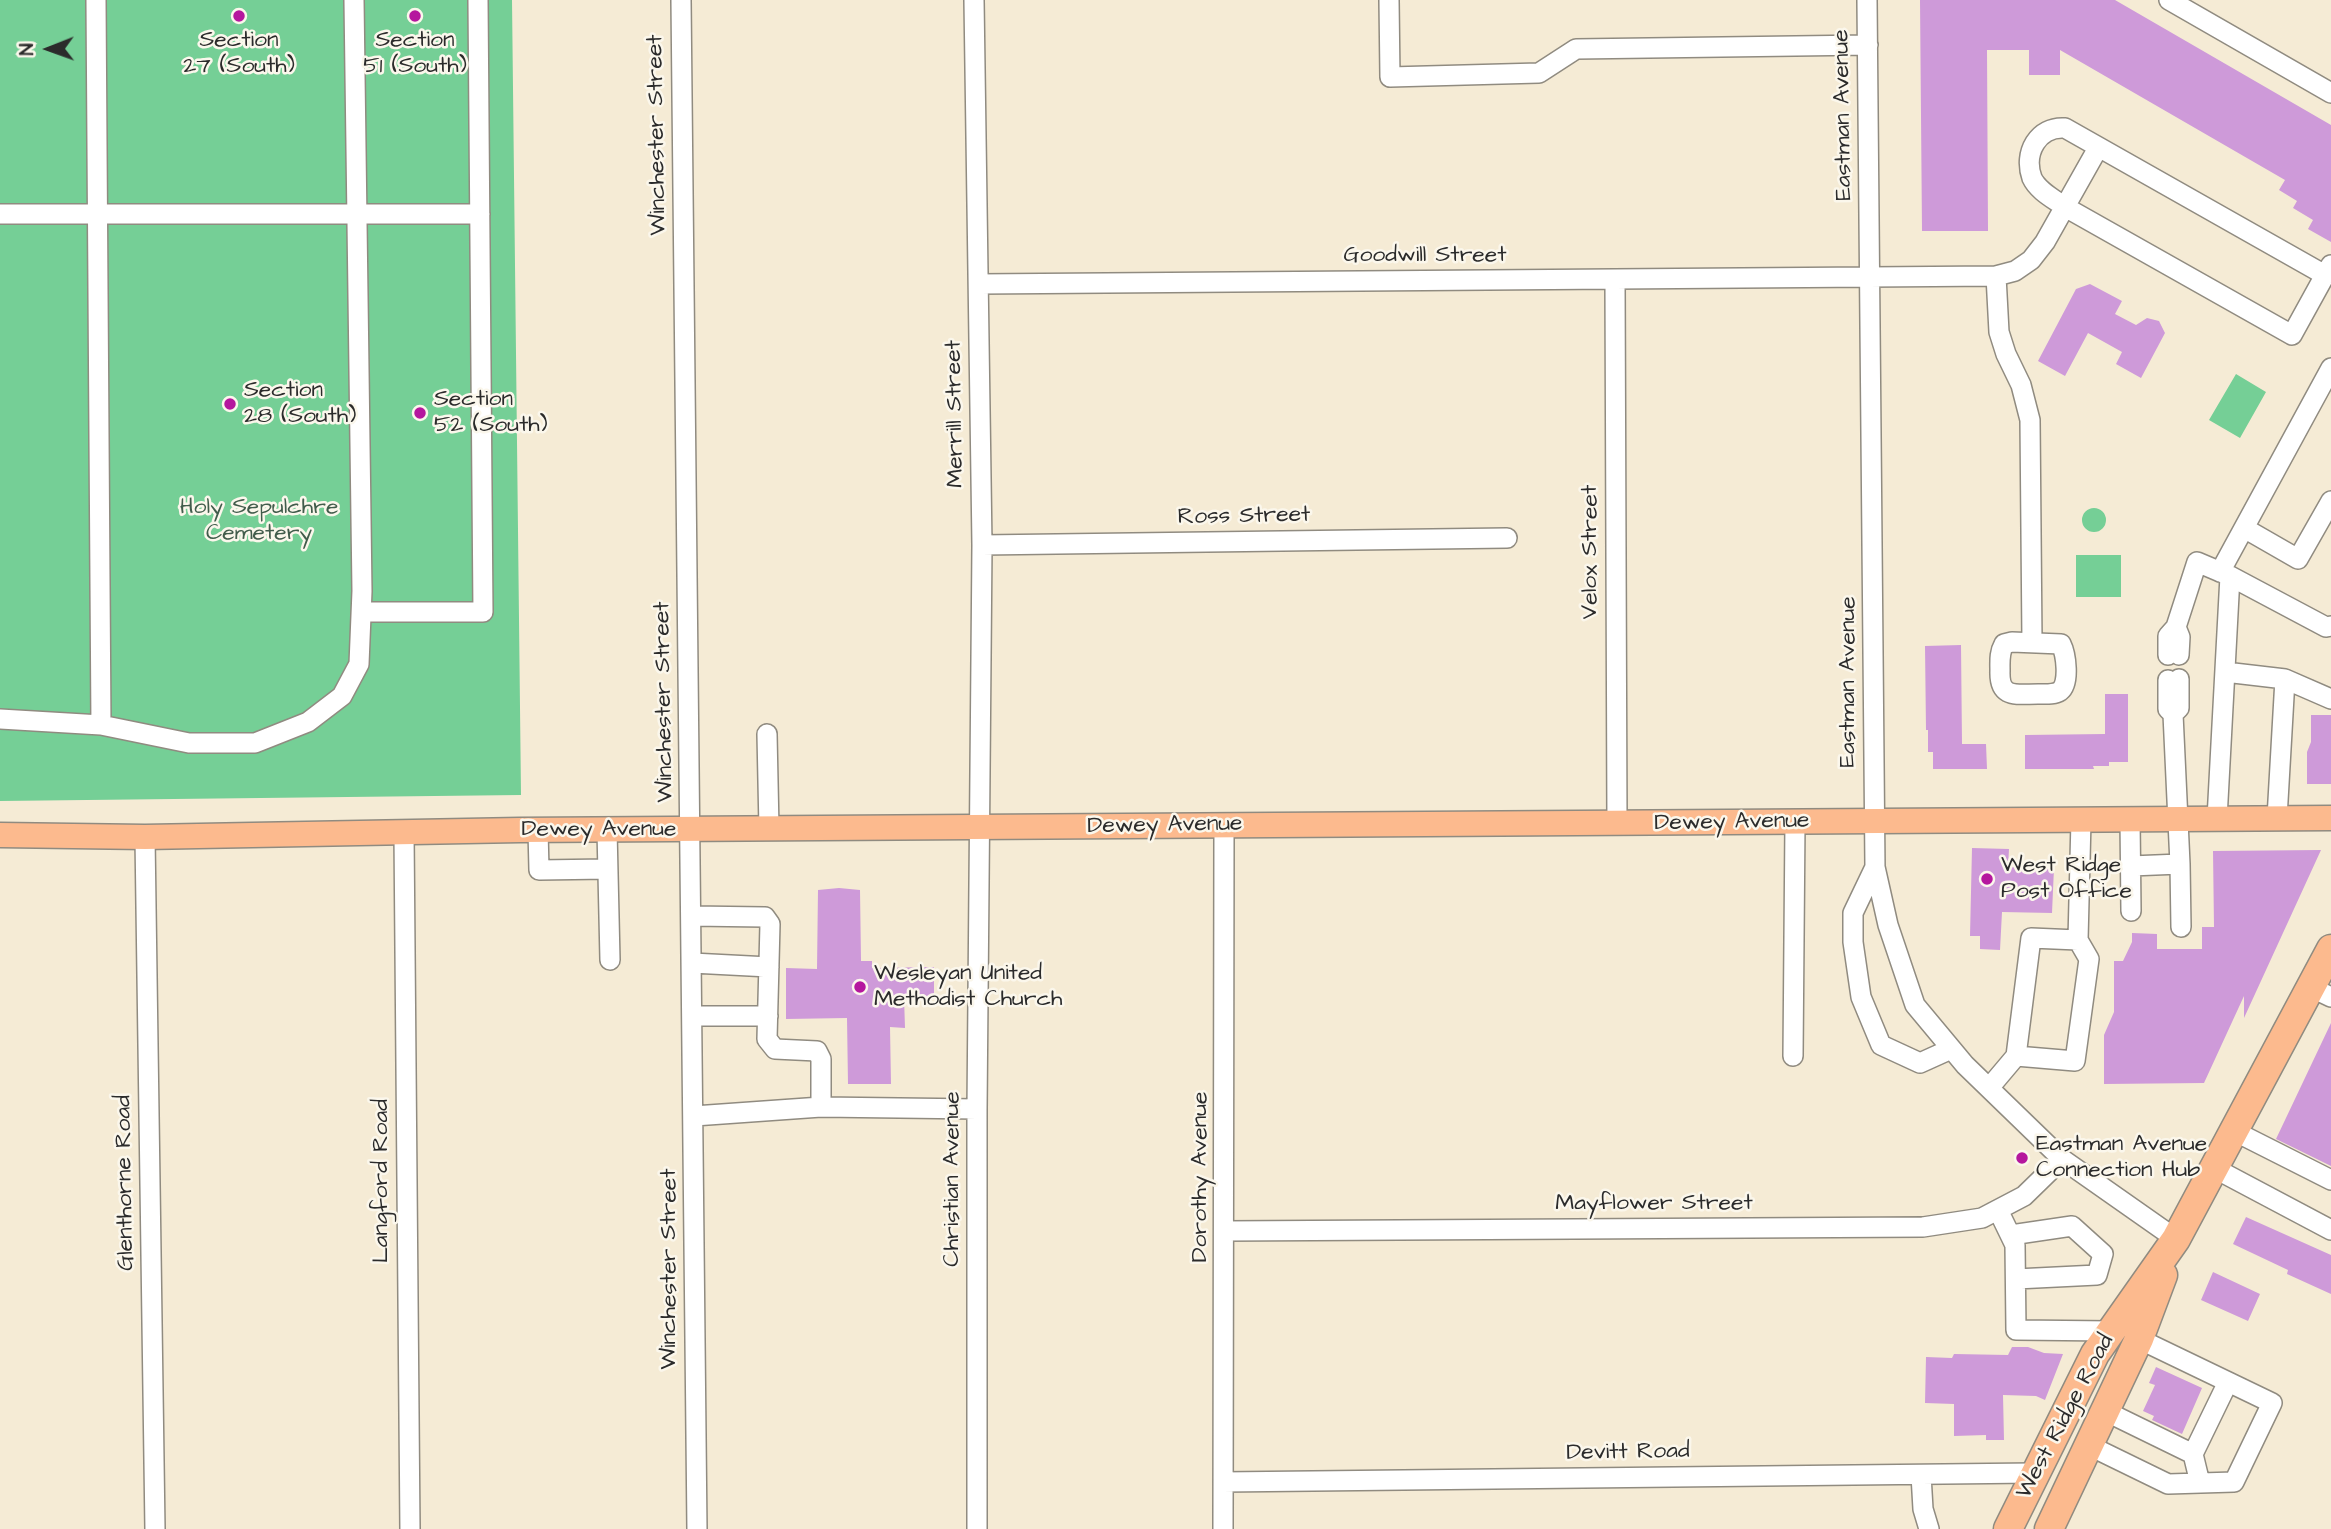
<!DOCTYPE html>
<style>
body{margin:0}
#map{position:relative;width:2331px;height:1529px;overflow:hidden;background:#f5ebd5;font-family:"Architects Daughter",sans-serif}
canvas{display:block}
.north{position:absolute;left:14px;top:14px;width:70px;height:70px;-webkit-text-stroke:5px #fbf7ec;paint-order:stroke;rotate:269deg;font-size:19px;font-weight:700;line-height:28px;text-align:center;color:#2b2b2b}
.north::after{content:'';display:block;margin:auto;width:24px;height:32px;background:#2b2b2b;clip-path:polygon(50% 0,100% 100%,50% 72%,0 100%)}
</style>
<div id="map">
<canvas width="2331" height="1529"></canvas>
<div class="north">N</div>
</div>
<script>
const g = document.querySelector('canvas').getContext('2d');
g.lineJoin = 'round';
function fill(path, color) {
  g.fillStyle = color;
  g.fill(path, 'evenodd');
}
function trace(path, color, width, dash) {
  g.strokeStyle = color;
  g.lineWidth = width;
  g.lineCap = dash ? 'butt' : 'round';
  g.setLineDash(dash || []);
  g.stroke(path);
}
function label(font, color, halo, rows, align = 'center') {
  g.font = font + ' "Architects Daughter",sans-serif';
  g.lineWidth = 5;
  g.setLineDash([]);
  g.textBaseline = 'middle';
  g.strokeStyle = halo;
  g.fillStyle = color;
  for (const [text, x, y, turn = 0] of rows) {
    g.save();
    g.translate(x, y);
    g.rotate((+turn || 0) * Math.PI / 180);
    g.textAlign = isNaN(turn) ? turn : align;
    if (halo) g.strokeText(text, 0, 0);
    g.fillText(text, 0, 0);
    g.restore();
  }
}
const green = new Path2D(`
 M0,0H512L521,795L0,801Z
 M2236,374L2266,392L2240,438L2209,420Z
 M2082 520a12 12 0 1 1 24 0a12 12 0 1 1-24 0Z
 M2076,555H2121V597H2076Z`);
const building = new Path2D(`
 M1920,0H2115L2331,125V242L2308,229L2313,220L2293,208L2297,201L2279,190L2285,180L2060,50V75H2029V50H1987L1988,231H1922Z
 M2090,284L2122,301L2115,314L2136,325L2147,318L2159,321L2165,333L2141,378L2116,364L2122,352L2088,333L2065,376L2038,361L2076,289Z
 M1961,645L1962,744H1986L1987,769H1933V752H1928V730H1926L1925,646Z
 M2105,694H2128V762H2109V766H2093L2094,769H2025V735L2105,734Z
 M2311,715H2331V784H2307V752L2311,742Z
 M1972,848L2009,849L2008,867L2054,868L2052,913L2002,912L2000,950L1980,949V936H1970Z
 M2321,850L2244,1018V996L2204,1083L2104,1084V1035L2114,1012V961H2123L2132,942V933L2157,934V949H2202V927H2214L2213,851Z
 M839,888L860,890L861,961H872V968L934,967V997H904L905,1028L890,1027L891,1084H848L847,1018L786,1019V968L817,969L818,890Z
 M2331,1023V1166L2276,1139Z
 M2246,1217L2331,1255V1294L2287,1274L2288,1270L2233,1244Z
 M2213,1272L2260,1294L2248,1321L2201,1300Z
 M2012,1347H2028L2044,1353L2063,1354L2045,1400L2036,1396L2003,1395L2004,1440H1986V1435L1954,1436V1404L1925,1403L1926,1357L1952,1358L1954,1354L2008,1355Z
 M2156,1367L2202,1388L2182,1434L2152,1420L2154,1416L2143,1411L2155,1385L2149,1383Z`);
const minor = new Path2D(`
 M96,0L101,725
 M681,0L697,1529
 M974,0L982,545L977,1109V1529
 M1389,0L1390,77L1539,73L1576,49L1868,45
 M1867,0L1875,867L1888,925L1915,1005L1965,1065L2062,1159L2176,1239
 M2169,0L2331,93
 M0,214H480
 M2325,275L2292,335L2065,207C2054,199 2038,191 2032,178C2023,153 2038,126 2065,128L2325,275L2331,265
 M1996,276L1999,332L2006,354L2021,385L2030,420L2032,642
 M1615,280L1617,824
 M979,284L1996,276L2015,271L2031,260L2045,242L2098,148
 M2244,528L2298,559L2331,501
 M982,545L1507,538
 M2220,572L2331,368
 M2230,576L2326,627L2331,626
 M362,612H483L478,0
 M2176,627L2197,562L2230,576L2217,819
 M2012,642L2061,644C2066,654 2070,683 2060,691C2054,695 2045,694 2038,694C2016,694 1999,699 2000,671C2000,661 1999,653 2004,644Z
 M2168,655V636L2176,627L2180,637L2179,655
 M2225,672L2285,679L2277,818
 M2285,679L2331,699
 M2168,680V709L2173,714L2179,708V679
 M0,719L101,725L189,743H255L308,722L342,696L359,664L362,591L354,0
 M767,734L769,829
 M2130,819L2131,911
 M538,830L539,870L607,869
 M607,830L610,960
 M404,833L410,1529
 M145,837L155,1529
 M2180,864L2181,927
 M2131,866L2180,864L2173,714
 M1875,867L1853,913V942L1861,997L1881,1045L1920,1063L1951,1049
 M692,916L765,917L770,924L767,1039L775,1049L817,1051L821,1059V1107L977,1109
 M692,963L769,967
 M2310,987L2331,997
 M693,1016H768
 M1793,1056L1795,822
 M2016,1056L2075,1061L2089,959L2078,940L2081,820
 M1989,1088L2016,1056L2031,938L2078,940
 M694,1116L821,1107
 M2234,1131L2331,1180
 M2214,1168L2331,1230
 M1998,1210L2015,1245L2016,1330L2112,1331
 M1225,1231L1923,1227L1982,1218L2024,1196L2062,1159
 M2011,1235L2072,1226L2103,1254L2097,1275L2016,1279
 M2105,1411L2193,1454
 M2088,1445L2168,1484L2234,1482L2272,1403L2139,1339
 M1921,1475L1923,1509L1929,1529
 M1223,1482L2034,1473
 M2200,1483L2193,1454L2228,1382
 M1223,1529L1224,826`);
const major = new Path2D(`
 M0,835L145,837L520,830L2331,818`);
const highway = new Path2D(`
 M2008,1529L2095,1354L2176,1239L2331,949
 M2049,1529L2139,1339L2163,1275`);
const markers = [
 [239,16,7,"#b5179e"],
 [415,16,7,"#b5179e"],
 [230,404,7,"#b5179e"],
 [420,413,7,"#b5179e"],
 [1987,879,7,"#b5179e"],
 [860,987,7,"#b5179e"],
 [2022,1158,7,"#b5179e"]
];
const poiNames = [
 ["Section",239,41,"center"],
 ["27 (South)",239,67,"center"],
 ["Section",415,41,"center"],
 ["51 (South)",415,67,"center"],
 ["Section",244,391],
 ["28 (South)",244,417],
 ["Section",434,400],
 ["52 (South)",434,426],
 ["West Ridge",2001,866],
 ["Post Office",2001,892],
 ["Wesleyan United",874,974],
 ["Methodist Church",874,1000],
 ["Eastman Avenue",2036,1145],
 ["Connection Hub",2036,1171]
];
const streetNames = [
 ["Eastman Avenue",1844,115,-91],
 ["Winchester Street",658,135,-91],
 ["Goodwill Street",1425,256],
 ["Merrill Street",956,414,-91],
 ["Ross Street",1244,517,-1],
 ["Velox Street",1591,552,-90],
 ["Eastman Avenue",1849,682,-90],
 ["Winchester Street",665,702,-91],
 ["Dewey Avenue",1732,823,-1],
 ["Dewey Avenue",1165,826,-1],
 ["Dewey Avenue",599,830],
 ["Dorothy Avenue",1201,1177,-90],
 ["Christian Avenue",953,1179,-90],
 ["Langford Road",382,1181,-90],
 ["Glenthorne Road",126,1183,-91],
 ["Mayflower Street",1654,1204],
 ["Winchester Street",670,1269,-90],
 ["West Ridge Road",2066,1417,-62],
 ["Devitt Road",1628,1453,-1]
];
const parkNames = [
 ["Holy Sepulchre",259,508],
 ["Cemetery",259,534]
];
fill(green, '#75cf96');
fill(building, '#ce9ad9');
trace(minor, '#908b80', 22);
trace(major, '#908b80', 27);
trace(highway, '#908b80', 31);
trace(minor, '#fff', 19);
trace(major, '#fcba8e', 24);
trace(highway, '#fcba8e', 28);
for (const [x, y, r, color] of markers) {
  const dot = new Path2D();
  dot.arc(x, y, r, 0, 2 * Math.PI);
  g.fillStyle = color;
  g.fill(dot);
  trace(dot, '#fbf7ec', 2.5);
}
label('23px', '#2b2b2b', '#fbf7ec', poiNames, 'left');
label('23px', '#2b2b2b', '#fbf7ec', streetNames);
label('23px', '#415c4b', '#fbf7ec', parkNames);
</script>
